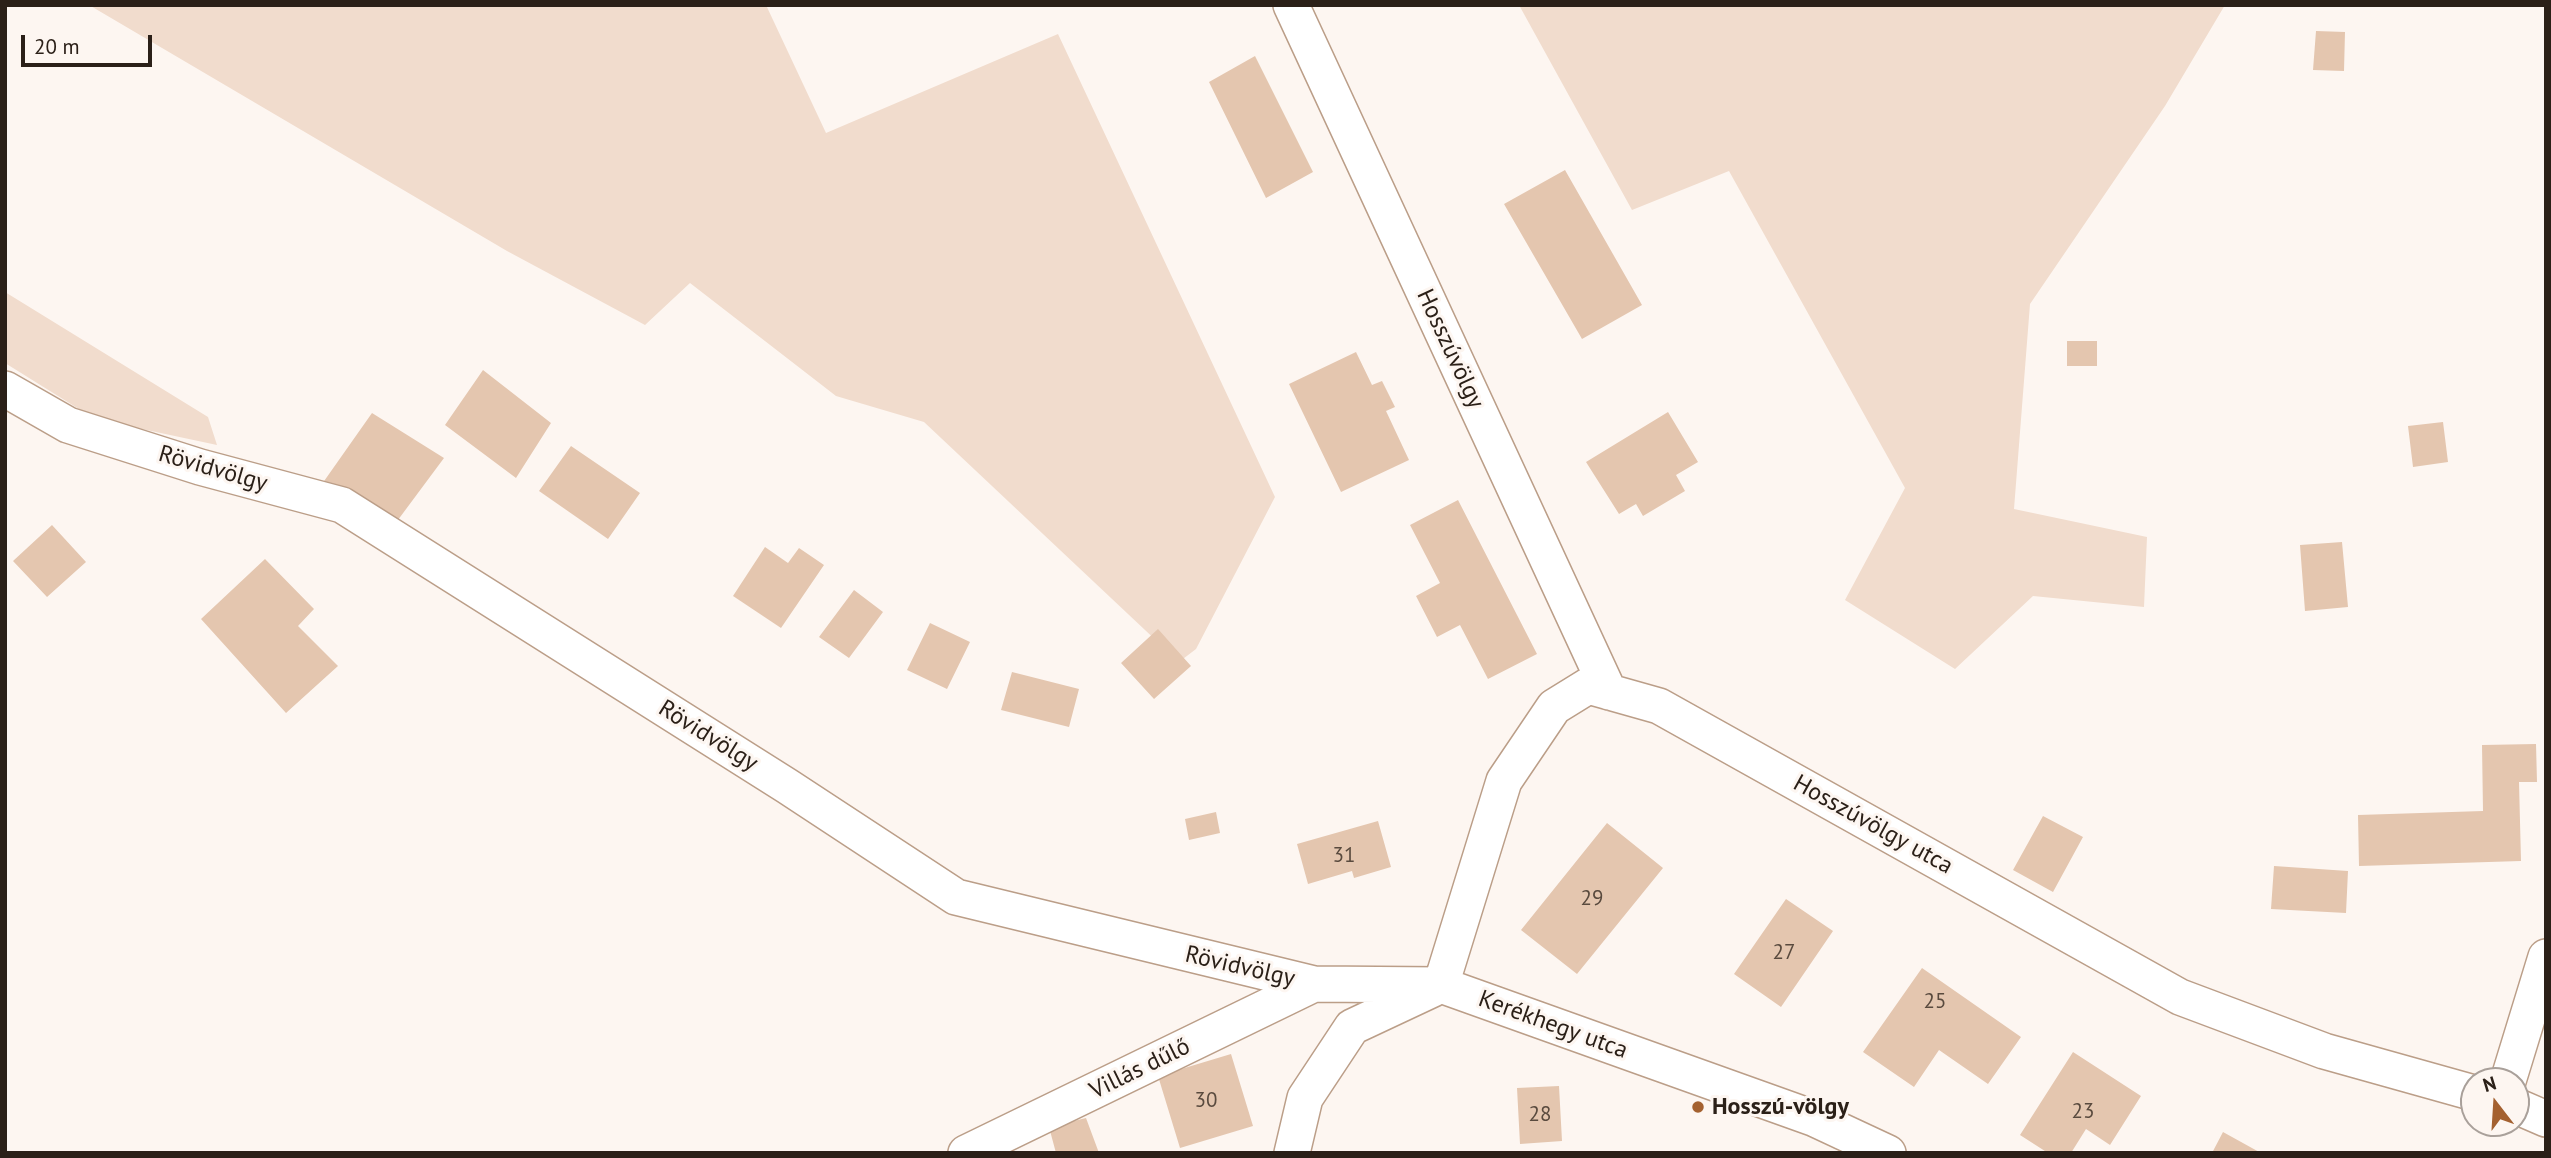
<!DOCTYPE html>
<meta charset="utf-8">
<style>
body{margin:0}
#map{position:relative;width:2551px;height:1158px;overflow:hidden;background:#fdf6f1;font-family:"PT Sans",sans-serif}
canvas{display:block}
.frame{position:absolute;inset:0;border:7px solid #2b2018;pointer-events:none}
.north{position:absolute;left:2460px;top:1067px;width:70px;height:70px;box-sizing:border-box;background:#fdf6f1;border:2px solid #a9a09a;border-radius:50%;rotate:343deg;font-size:19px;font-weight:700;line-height:28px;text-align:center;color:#2b2018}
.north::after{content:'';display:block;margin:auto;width:24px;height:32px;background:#a46130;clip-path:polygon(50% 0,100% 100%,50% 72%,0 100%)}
.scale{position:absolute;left:21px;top:35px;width:131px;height:32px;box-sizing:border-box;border:4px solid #2b2018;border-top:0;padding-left:9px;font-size:21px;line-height:24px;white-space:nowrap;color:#2b2018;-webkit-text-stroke:5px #fdf6f1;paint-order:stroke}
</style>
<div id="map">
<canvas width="2551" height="1158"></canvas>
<div class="frame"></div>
<div class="north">N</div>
<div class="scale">20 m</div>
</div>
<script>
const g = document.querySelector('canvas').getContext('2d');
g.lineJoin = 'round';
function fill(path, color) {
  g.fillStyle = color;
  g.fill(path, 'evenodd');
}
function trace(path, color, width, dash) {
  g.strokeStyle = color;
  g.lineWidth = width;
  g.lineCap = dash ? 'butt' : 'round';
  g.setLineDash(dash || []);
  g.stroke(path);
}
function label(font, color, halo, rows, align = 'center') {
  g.font = font + ' "PT Sans",sans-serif';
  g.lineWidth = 6;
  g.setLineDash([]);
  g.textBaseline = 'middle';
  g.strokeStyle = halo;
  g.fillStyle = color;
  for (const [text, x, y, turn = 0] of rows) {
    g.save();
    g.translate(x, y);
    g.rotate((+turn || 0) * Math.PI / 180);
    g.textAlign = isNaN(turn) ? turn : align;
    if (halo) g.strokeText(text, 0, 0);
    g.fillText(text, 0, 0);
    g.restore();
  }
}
const green = new Path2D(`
 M89,5H766L826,133L1058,34L1275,497L1196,649L1179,662L924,422L836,396L690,283L645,325L507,251Z
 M1519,5H2225L2165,106L2030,304L2014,509L2147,537L2144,607L2033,596L1955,669L1845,600L1905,488L1729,171L1632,210Z
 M5,292L208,417L217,445L95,419L5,363Z`);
const building = new Path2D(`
 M2316,31L2345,32L2344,71L2313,70Z
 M1255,56L1313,172L1266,198L1209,82Z
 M1565,170L1642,305L1582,339L1504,204Z
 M2067,341H2097V366H2067Z
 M1356,352L1372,385L1382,381L1395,407L1386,411L1409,460L1341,492L1289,384Z
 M483,370L551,423L516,478L445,425Z
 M1668,412L1698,462L1676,475L1685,491L1643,516L1636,504L1619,514L1586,462Z
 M372,413L444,458L389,532L322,484Z
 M2443,422L2448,462L2413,467L2408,426Z
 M571,446L640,493L608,539L539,491Z
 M1458,500L1537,654L1488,679L1460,625L1437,637L1416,596L1440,583L1410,525Z
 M52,525L86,562L47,597L13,561Z
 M2342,542L2348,607L2305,611L2300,545Z
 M765,547L788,563L799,548L824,565L781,628L733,596Z
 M265,559L314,609L298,626L338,666L286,713L201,619Z
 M854,590L883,612L849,658L819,637Z
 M930,623L970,642L947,689L907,670Z
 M1158,629L1191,666L1154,699L1121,663Z
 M1012,672L1079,689L1069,727L1001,710Z
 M2536,744L2537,782H2519L2521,861L2359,866L2358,815L2483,811L2482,745Z
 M1216,812L1220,833L1189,840L1185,819Z
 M2043,816L2083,837L2053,892L2013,870Z
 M1378,821L1391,867L1354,878L1352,871L1308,884L1297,844Z
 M1607,823L1663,868L1577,974L1521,930Z
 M2274,866L2348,871L2346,913L2271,909Z
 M1786,899L1833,931L1781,1007L1734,974Z
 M1922,968L2021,1037L1988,1084L1939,1050L1914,1087L1863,1052Z
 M2073,1052L2141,1096L2110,1145L2086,1129L2071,1153H2048L2020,1135Z
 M1231,1054L1253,1126L1180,1148L1158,1076Z
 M1559,1086L1562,1141L1520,1144L1517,1088Z
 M1086,1118L1099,1153H1056L1049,1127Z
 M2223,1132L2261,1153H2212Z`);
const minor = new Path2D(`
 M1291,5L1609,692
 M5,389L68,425L200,467L342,505L787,786L956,897L1314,984L1441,985L1813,1118L1888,1153
 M1441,985L1504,781L1554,707L1588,686L1659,706L2180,997L2324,1051L2474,1093
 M2508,1081L2546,957
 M2516,1106L2546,1119
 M966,1153L1314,984
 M1292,1153L1305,1098L1352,1027L1433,989`);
const markers = [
 [1698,1107,7,"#a46130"]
];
const numberNames = [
 ["31",1344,856],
 ["29",1592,899],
 ["27",1784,953],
 ["25",1935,1002],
 ["30",1206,1101],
 ["23",2083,1112],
 ["28",1540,1115]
];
const streetNames = [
 ["Hosszúvölgy",1450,349,65],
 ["Rövidvölgy",213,469,16],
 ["Rövidvölgy",708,736,32],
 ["Hosszúvölgy utca",1873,825,29],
 ["Rövidvölgy",1240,967,13],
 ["Kerékhegy utca",1553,1025,20],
 ["Villás dűlő",1140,1069,-26]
];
const poiNames = [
 ["Hosszú-völgy",1712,1107]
];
fill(green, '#f1dccd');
fill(building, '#e4c6af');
trace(minor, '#bb9e88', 38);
trace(minor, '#fff', 35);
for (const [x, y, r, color] of markers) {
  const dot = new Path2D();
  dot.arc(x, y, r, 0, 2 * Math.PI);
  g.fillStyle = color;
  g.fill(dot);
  trace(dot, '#fdf6f1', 2.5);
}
label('21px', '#594a3e', null, numberNames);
label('24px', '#2b2018', '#fdf6f1', streetNames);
label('bold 24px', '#2b2018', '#fdf6f1', poiNames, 'left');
</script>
